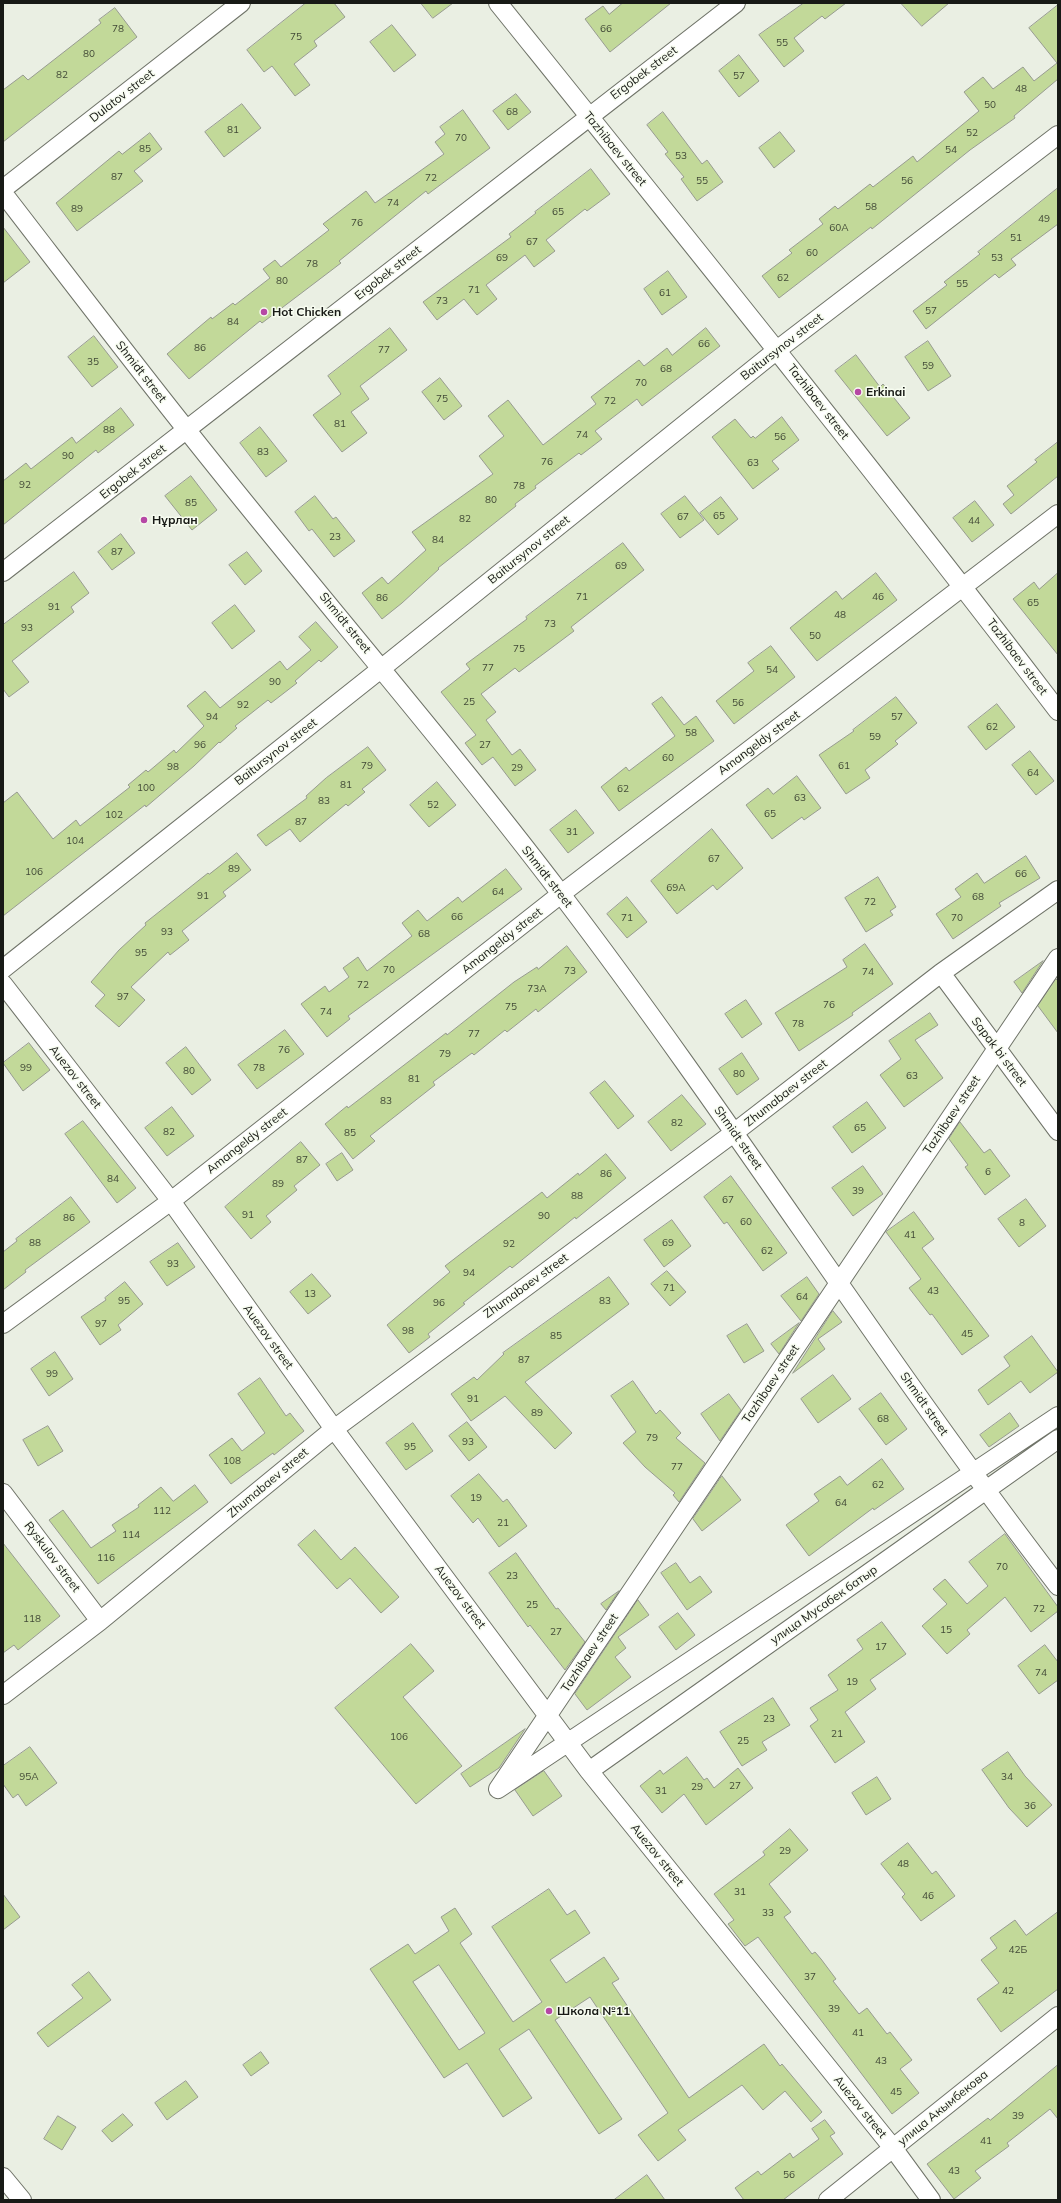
<!DOCTYPE html>
<meta charset="utf-8">
<style>
body{margin:0}
#map{position:relative;width:1061px;height:2203px;overflow:hidden;background:#eaefe3;font-family:Mulish,sans-serif}
canvas{display:block}
.frame{position:absolute;inset:0;border:4px solid #181a16;pointer-events:none}
</style>
<div id="map">
<canvas width="1061" height="2203"></canvas>
<div class="frame"></div>
</div>
<script>
const g = document.querySelector('canvas').getContext('2d');
g.lineJoin = 'round';
function fill(path, color) {
  g.fillStyle = color;
  g.fill(path, 'evenodd');
}
function trace(path, color, width, dash) {
  g.strokeStyle = color;
  g.lineWidth = width;
  g.lineCap = dash ? 'butt' : 'round';
  g.setLineDash(dash || []);
  g.stroke(path);
}
function label(font, color, halo, rows, align = 'center') {
  g.font = font + ' Mulish,sans-serif';
  g.lineWidth = 3;
  g.setLineDash([]);
  g.textBaseline = 'middle';
  g.strokeStyle = halo;
  g.fillStyle = color;
  for (const [text, x, y, turn = 0] of rows) {
    g.save();
    g.translate(x, y);
    g.rotate((+turn || 0) * Math.PI / 180);
    g.textAlign = isNaN(turn) ? turn : align;
    if (halo) g.strokeText(text, 0, 0);
    g.fillText(text, 0, 0);
    g.restore();
  }
}
const building = new Path2D(`
 M306,3H334L345,17L314,41L317,46L294,64L310,85L295,96L272,66L264,72L247,50Z
 M421,3H453L433,18Z
 M623,3H671L610,52L585,19L603,6L609,14Z
 M804,3H846L825,19L822,16L794,38L804,51L784,67L759,35Z
 M901,3H949L922,26Z
 M1058,5V79L1014,116L1015,118L970,150L872,229L871,227L779,298L762,276L792,253L789,250L823,224L819,219L835,206L838,209L870,184L873,187L913,156L917,162L979,111L964,92L983,77L993,89L1023,67L1034,81L1057,63L1029,28Z
 M115,8L137,37L3,142V90L23,75L28,80L101,23L99,20Z
 M392,25L416,55L394,72L370,42Z
 M739,55L759,81L739,97L719,71Z
 M516,94L531,112L508,130L493,111Z
 M242,104L261,128L224,157L205,132Z
 M463,110L490,148L428,194L426,191L339,261L341,263L262,323L260,321L189,379L167,354L211,317L212,319L233,303L235,305L270,278L263,269L275,260L281,267L329,230L323,224L366,191L375,203L444,154L435,142L445,134L440,127Z
 M663,112L702,164L707,160L723,182L697,201L681,179L684,177L665,154L668,152L647,125Z
 M780,132L795,151L774,168L759,148Z
 M150,133L162,149L134,171L143,181L77,231L56,203L119,151L122,154Z
 M591,169L610,194L587,211L585,209L546,240L555,251L534,267L525,255L486,285L497,299L477,315L464,299L437,320L423,302L511,237L509,234L536,213L535,212Z
 M1058,188V224L1011,259L1016,265L999,278L995,274L926,329L913,311L947,285L944,282L980,254L978,252Z
 M3,227L30,262L3,283Z
 M668,271L687,297L662,315L644,289Z
 M390,328L407,350L360,386L369,399L351,412L367,433L342,452L313,415L341,394L328,376Z
 M706,328L720,346L642,406L637,399L595,431L602,439L581,455L579,453L535,486L536,488L515,504L516,506L438,568L439,569L402,603L382,619L362,593L382,577L388,584L426,550L412,532L493,474L479,456L504,436L488,416L508,400L543,445L596,404L591,397L639,360L644,366L667,348L672,355Z
 M94,336L118,367L92,387L68,357Z
 M928,341L951,376L928,391L905,357Z
 M856,355L880,387L883,384L910,418L887,436L835,371Z
 M440,378L462,406L444,420L422,392Z
 M121,408L134,425L98,453L96,450L3,525V481L26,463L31,469L72,437L76,443Z
 M782,417L799,440L772,461L779,469L753,489L712,437L735,419L751,438L753,436L755,438Z
 M260,427L287,461L266,477L240,443Z
 M1058,442V476L1011,514L1003,504L1014,495L1007,486L1037,462L1035,460Z
 M191,476L217,510L192,530L165,496Z
 M315,496L333,519L336,517L355,541L334,557L312,529L309,531L295,512Z
 M685,496L704,520L680,538L661,514Z
 M721,497L738,519L718,535L700,513Z
 M975,501L994,525L972,542L953,518Z
 M121,534L135,553L112,570L98,552Z
 M623,543L644,570L571,627L574,631L550,649L519,672L515,668L481,694L496,712L486,720L512,755L520,749L536,770L515,786L493,757L482,765L465,743L476,735L441,692L470,669L466,664L527,619L526,617Z
 M247,552L262,571L245,585L229,565Z
 M74,572L89,593L71,607L74,612L12,661L29,682L9,697L3,689V625Z
 M876,573L897,600L817,661L790,628L836,591L842,599Z
 M1058,573V655L1013,599L1034,582L1039,589Z
 M235,605L255,631L232,649L212,623Z
 M316,622L338,647L321,662L319,660L295,681L297,683L271,703L268,700L235,726L237,728L220,743L219,742L194,766L146,807L145,805L3,916V803L17,792L53,839L76,820L80,826L130,787L128,785L146,770L148,772L174,750L176,753L204,726L187,706L205,691L220,708L280,661L287,670L311,650L299,637Z
 M771,646L795,677L734,724L716,701L754,671L748,663Z
 M662,697L684,725L696,716L714,741L619,811L601,787L626,767L629,771L675,736L652,704Z
 M896,697L917,723L895,741L898,744L865,770L870,778L846,794L819,755L854,731L853,730Z
 M997,704L1015,727L986,750L968,727Z
 M368,747L386,770L362,789L365,792L348,806L346,804L300,842L290,829L266,846L257,835L307,798L306,796L326,778Z
 M1030,751L1054,781L1036,795L1012,765Z
 M797,776L821,808L804,820L802,817L772,839L746,805L768,788L773,794Z
 M437,782L456,805L429,827L410,805Z
 M576,810L594,833L568,853L550,830Z
 M712,829L743,868L717,890L713,885L677,914L651,881Z
 M237,853L251,870L223,892L226,896L182,931L189,940L170,955L168,952L131,987L145,1000L119,1027L95,1006L105,995L91,982L119,950L146,925L145,923L208,873L209,874Z
 M1026,856L1040,878L999,903L1001,906L953,939L936,914L961,897L955,889L977,873L984,883Z
 M506,869L522,889L348,1016L350,1019L327,1037L301,1004L325,986L329,992L349,977L343,968L358,957L367,971L412,936L402,923L418,910L427,921L458,897L462,902Z
 M878,877L896,907L890,911L893,915L866,932L845,898Z
 M627,897L647,922L627,938L607,914Z
 M865,944L893,984L852,1013L853,1015L799,1051L775,1013L847,967L843,960Z
 M567,946L587,972L538,1012L536,1009L507,1032L505,1030L474,1055L472,1053L433,1082L435,1085L370,1136L375,1141L353,1159L325,1124L347,1106L348,1108L425,1049L446,1033L447,1035L514,982L537,967L538,969Z
 M1043,961L1022,993L1014,982Z
 M1056,979L1058,981V1033L1038,1006Z
 M746,1000L762,1024L742,1038L725,1014Z
 M930,1013L938,1025L915,1040L943,1078L904,1107L880,1075L901,1059L889,1041Z
 M285,1030L304,1054L257,1089L238,1065Z
 M29,1043L50,1070L23,1091L3,1063Z
 M186,1047L211,1080L192,1095L166,1063Z
 M742,1053L759,1079L737,1095L719,1069Z
 M605,1081L634,1116L618,1129L590,1093Z
 M682,1095L706,1124L671,1151L648,1122Z
 M867,1102L886,1128L852,1153L833,1127Z
 M172,1107L194,1136L167,1156L145,1128Z
 M83,1121L136,1188L117,1203L65,1134Z
 M960,1122L984,1153L990,1149L1010,1176L985,1195L965,1167L968,1165L949,1139Z
 M301,1142L320,1165L294,1186L297,1190L266,1216L271,1222L251,1239L225,1207Z
 M342,1153L353,1170L337,1181L326,1164Z
 M606,1154L626,1178L576,1219L575,1217L512,1268L510,1266L463,1303L465,1304L428,1334L430,1337L409,1353L387,1325L450,1272L445,1266L467,1249L542,1192L547,1198L578,1173L579,1175Z
 M863,1166L883,1194L853,1216L832,1188Z
 M731,1176L787,1253L763,1271L727,1222L724,1224L704,1197Z
 M71,1197L90,1222L25,1270L26,1272L3,1290V1252L17,1241L16,1239Z
 M1026,1199L1046,1226L1019,1247L998,1219Z
 M914,1212L934,1239L922,1248L989,1336L962,1355L932,1314L930,1315L909,1288L921,1279L886,1232Z
 M672,1220L691,1246L664,1267L644,1240Z
 M178,1243L195,1267L167,1286L150,1262Z
 M667,1271L686,1292L670,1306L651,1284Z
 M312,1274L331,1296L308,1314L290,1292Z
 M609,1277L629,1304L525,1382L572,1433L555,1449L505,1396L471,1421L451,1394L474,1377L477,1380L504,1354L503,1353Z
 M807,1277L819,1294L801,1321L781,1296Z
 M125,1282L143,1304L118,1325L121,1330L100,1345L81,1317L106,1300L105,1298Z
 M833,1311L842,1322L818,1339L825,1349L793,1373Z
 M799,1323L779,1354L771,1344Z
 M747,1324L764,1351L744,1363L727,1336Z
 M1032,1336L1058,1372L1030,1393L1021,1381L988,1405L978,1390L1010,1366L1004,1357Z
 M55,1352L73,1379L49,1396L31,1369Z
 M833,1375L851,1399L818,1423L801,1399Z
 M260,1378L286,1416L290,1413L304,1431L274,1455L273,1453L231,1484L209,1455L232,1438L242,1451L265,1433L238,1394Z
 M633,1381L656,1414L660,1410L681,1433L676,1438L705,1463L679,1502L673,1495L675,1493L645,1467L623,1443L636,1432L611,1396Z
 M881,1393L907,1429L886,1445L859,1409Z
 M729,1394L741,1410L720,1441L701,1414Z
 M1010,1413L1019,1426L989,1447L980,1435Z
 M467,1422L487,1447L469,1461L449,1436Z
 M413,1423L433,1451L406,1470L386,1443Z
 M48,1426L63,1451L38,1466L23,1440Z
 M882,1459L904,1489L874,1510L873,1508L809,1556L786,1525L819,1501L814,1494L840,1476L847,1485Z
 M479,1474L503,1502L507,1499L527,1526L499,1547L478,1518L473,1523L451,1496Z
 M722,1476L741,1500L702,1531L693,1519Z
 M195,1485L208,1502L98,1584L49,1520L63,1510L91,1548L116,1531L112,1525L139,1507L138,1505L161,1487L173,1501Z
 M315,1530L341,1560L355,1547L399,1597L381,1613L350,1578L337,1589L298,1545Z
 M1005,1534L1058,1607V1611L1031,1632L1005,1597L967,1630L970,1634L947,1654L922,1626L947,1604L933,1589L945,1579L967,1604L988,1586L969,1562Z
 M3,1543L60,1616L18,1650L14,1645L3,1653Z
 M516,1553L556,1609L558,1608L585,1642L565,1670L530,1625L528,1627L489,1573Z
 M676,1563L690,1583L700,1576L712,1592L687,1610L661,1573Z
 M619,1591L606,1610L601,1604Z
 M638,1600L649,1615L618,1637L626,1648L615,1657L631,1677L587,1710L575,1694Z
 M678,1613L695,1635L676,1650L659,1627Z
 M882,1622L906,1654L870,1680L876,1689L845,1712L865,1742L835,1763L810,1726L818,1720L810,1708L838,1690L828,1675L863,1649L857,1640Z
 M411,1644L434,1671L403,1697L462,1766L416,1804L335,1708Z
 M1045,1645L1058,1662V1680L1039,1694L1018,1666Z
 M773,1698L790,1725L762,1742L767,1750L742,1766L720,1732Z
 M525,1729L499,1768L470,1787L461,1774Z
 M30,1747L57,1783L26,1806L18,1794L13,1798L3,1784V1766Z
 M1008,1752L1025,1776L1052,1805L1027,1827L1009,1808L982,1770Z
 M687,1757L704,1780L707,1778L714,1788L738,1768L753,1788L706,1825L684,1794L662,1813L640,1786L660,1770L663,1774Z
 M544,1771L562,1796L533,1816L515,1790Z
 M877,1777L891,1799L866,1815L852,1793Z
 M790,1829L808,1850L769,1884L791,1912L784,1917L812,1954L815,1952L821,1959L836,1979L833,1981L859,2014L867,2008L887,2034L890,2032L912,2060L900,2069L919,2093L892,2114L758,1937L745,1946L728,1924L734,1920L714,1894L765,1855L763,1852Z
 M908,1843L932,1874L936,1871L955,1896L921,1921L902,1897L905,1894L881,1864Z
 M549,1889L567,1915L575,1910L590,1933L550,1960L566,1983L604,1957L619,1979L612,1983L689,2098L764,2044L780,2066L782,2064L822,2112L811,2122L785,2091L763,2110L742,2085L678,2130L686,2140L658,2161L638,2135L668,2113L590,1997L555,2020L622,2119L599,2134L529,2029L499,2049L532,2098L503,2117L467,2063L444,2078L370,1969L408,1944L415,1954L449,1931L441,1917L455,1908L472,1934L460,1943L513,2022L542,2002L492,1927ZM439,1965L485,2033L459,2050L413,1982Z
 M3,1894L20,1917L3,1930Z
 M1058,1912V1989L1001,2032L977,1999L999,1983L981,1960L997,1948L990,1938L1015,1920L1026,1935Z
 M89,1972L111,2000L48,2047L37,2033L83,1998L72,1985Z
 M261,2052L269,2063L251,2076L243,2065Z
 M1058,2065V2119L1050,2109L1007,2143L1009,2146L975,2171L981,2178L954,2199L927,2164L988,2118L990,2120Z
 M186,2081L198,2097L167,2120L155,2103Z
 M123,2114L133,2125L112,2142L102,2131Z
 M58,2116L76,2127L62,2150L44,2139Z
 M825,2120L835,2133L830,2136L843,2154L783,2200H744L735,2188L758,2171L761,2175L790,2153L793,2158L819,2139L812,2129Z
 M647,2175L665,2200H614Z`);
const minor = new Path2D(`
 M498,3C687,238 876,472 1058,711
 M3,189L241,3
 M3,193C64,272 124,351 186,429C309,585 440,735 561,894C733,1120 885,1361 1058,1586
 M3,572L736,3
 M1058,958L498,1789L1058,1416
 M3,969L382,668L777,350L1058,135
 M941,973L1058,1131
 M3,984L171,1201L334,1429L589,1771L893,2148L931,2200
 M3,1324L171,1201L561,894L1058,514
 M3,1493L100,1621
 M3,1695L100,1621L334,1429L735,1132L941,973L1058,890
 M589,1771L1058,1439
 M3,2177L22,2200
 M828,2200L1058,2016`);
const markers = [
 [264,312,4,"#b647a5"],
 [858,392,4,"#b647a5"],
 [144,520,4,"#b647a5"],
 [549,2011,4,"#b647a5"]
];
const numberNames = [
 ["78",118,29],
 ["66",606,29],
 ["75",296,37],
 ["55",782,43],
 ["80",89,54],
 ["82",62,75],
 ["57",739,76],
 ["48",1021,89],
 ["50",990,105],
 ["68",512,112],
 ["81",233,130],
 ["52",972,133],
 ["70",461,138],
 ["85",145,149],
 ["54",951,150],
 ["53",681,156],
 ["87",117,177],
 ["72",431,178],
 ["55",702,181],
 ["56",907,181],
 ["74",393,203],
 ["58",871,207],
 ["89",77,209],
 ["65",558,212],
 ["49",1044,219],
 ["76",357,223],
 ["60А",839,228],
 ["51",1016,238],
 ["67",532,242],
 ["60",812,253],
 ["69",502,258],
 ["53",997,258],
 ["78",312,264],
 ["62",783,278],
 ["80",282,281],
 ["55",962,284],
 ["71",474,290],
 ["61",665,293],
 ["73",442,301],
 ["57",931,311],
 ["84",233,322],
 ["66",704,344],
 ["86",200,348],
 ["77",384,350],
 ["35",93,362],
 ["59",928,366],
 ["68",666,369],
 ["70",641,383],
 ["75",442,399],
 ["72",610,401],
 ["81",340,424],
 ["88",109,430],
 ["74",582,435],
 ["56",780,437],
 ["83",263,452],
 ["90",68,456],
 ["76",547,462],
 ["63",753,463],
 ["92",25,485],
 ["78",519,486],
 ["80",491,500],
 ["85",191,503],
 ["65",719,516],
 ["67",683,517],
 ["82",465,519],
 ["44",974,521],
 ["23",335,537],
 ["84",438,540],
 ["87",117,552],
 ["69",621,566],
 ["71",582,597],
 ["46",878,597],
 ["86",382,598],
 ["65",1033,603],
 ["91",54,607],
 ["48",840,615],
 ["73",550,624],
 ["93",27,628],
 ["50",815,636],
 ["75",519,649],
 ["77",488,668],
 ["54",772,670],
 ["90",275,682],
 ["25",469,702],
 ["56",738,703],
 ["92",243,705],
 ["94",212,717],
 ["57",897,717],
 ["62",992,727],
 ["58",691,733],
 ["59",875,737],
 ["96",200,745],
 ["27",485,745],
 ["60",668,758],
 ["79",367,766],
 ["61",844,766],
 ["98",173,767],
 ["29",517,768],
 ["64",1033,773],
 ["81",346,785],
 ["100",146,788],
 ["62",623,789],
 ["63",800,798],
 ["83",324,801],
 ["52",433,805],
 ["65",770,814],
 ["102",114,815],
 ["87",301,822],
 ["31",572,832],
 ["104",75,841],
 ["67",714,859],
 ["89",234,869],
 ["106",34,872],
 ["66",1021,874],
 ["69А",676,888],
 ["64",498,892],
 ["91",203,896],
 ["68",978,897],
 ["72",870,902],
 ["66",457,917],
 ["71",627,918],
 ["70",957,918],
 ["93",167,932],
 ["68",424,934],
 ["95",141,953],
 ["70",389,970],
 ["73",570,971],
 ["74",868,972],
 ["72",363,985],
 ["73А",537,989],
 ["97",123,997],
 ["76",829,1005],
 ["75",511,1007],
 ["74",326,1012],
 ["78",798,1024],
 ["77",474,1034],
 ["76",284,1050],
 ["79",445,1054],
 ["99",26,1068],
 ["78",259,1068],
 ["80",189,1071],
 ["80",739,1074],
 ["63",912,1076],
 ["81",414,1079],
 ["83",386,1101],
 ["82",677,1123],
 ["65",860,1128],
 ["82",169,1132],
 ["85",350,1133],
 ["87",302,1160],
 ["6",988,1172],
 ["86",606,1174],
 ["84",113,1179],
 ["89",278,1184],
 ["39",858,1191],
 ["88",577,1196],
 ["67",728,1200],
 ["91",248,1215],
 ["90",544,1216],
 ["86",69,1218],
 ["60",746,1222],
 ["8",1022,1223],
 ["41",910,1235],
 ["88",35,1243],
 ["69",668,1243],
 ["92",509,1244],
 ["62",767,1251],
 ["93",173,1264],
 ["94",469,1273],
 ["71",669,1288],
 ["43",933,1291],
 ["13",310,1294],
 ["64",802,1297],
 ["95",124,1301],
 ["83",605,1301],
 ["96",439,1303],
 ["97",101,1324],
 ["98",408,1331],
 ["45",967,1334],
 ["85",556,1336],
 ["87",524,1360],
 ["99",52,1374],
 ["91",473,1399],
 ["89",537,1413],
 ["68",883,1419],
 ["79",652,1438],
 ["93",468,1442],
 ["95",410,1447],
 ["108",232,1461],
 ["77",677,1467],
 ["62",878,1485],
 ["19",476,1498],
 ["64",841,1503],
 ["112",162,1511],
 ["21",503,1523],
 ["114",131,1535],
 ["116",106,1558],
 ["70",1002,1567],
 ["23",512,1576],
 ["25",532,1605],
 ["72",1039,1609],
 ["118",32,1619],
 ["15",946,1630],
 ["27",556,1632],
 ["17",881,1647],
 ["74",1041,1673],
 ["19",852,1682],
 ["23",769,1719],
 ["21",837,1734],
 ["106",399,1737],
 ["25",743,1741],
 ["95А",29,1777],
 ["34",1007,1777],
 ["27",735,1786],
 ["29",697,1787],
 ["31",661,1791],
 ["36",1030,1806],
 ["29",785,1851],
 ["48",903,1864],
 ["31",740,1892],
 ["46",928,1896],
 ["33",768,1913],
 ["42Б",1018,1950],
 ["37",810,1977],
 ["42",1008,1991],
 ["39",834,2009],
 ["41",858,2033],
 ["43",881,2061],
 ["45",896,2092],
 ["39",1018,2116],
 ["41",986,2141],
 ["43",954,2171],
 ["56",789,2175]
];
const streetNames = [
 ["Ergobek street",644,73,-37],
 ["Dulatov street",122,96,-38],
 ["Tazhibaev street",615,149,51],
 ["Ergobek street",388,273,-38],
 ["Baitursynov street",782,347,-38],
 ["Shmidt street",141,372,52],
 ["Tazhibaev street",818,402,52],
 ["Ergobek street",133,472,-38],
 ["Baitursynov street",529,550,-39],
 ["Shmidt street",345,623,51],
 ["Tazhibaev street",1017,657,53],
 ["Amangeldy street",759,743,-37],
 ["Baitursynov street",276,752,-38],
 ["Shmidt street",547,877,52],
 ["Amangeldy street",502,941,-38],
 ["Sapak bi street",999,1052,53],
 ["Auezov street",75,1077,52],
 ["Zhumabaev street",786,1093,-38],
 ["Tazhibaev street",952,1115,-56],
 ["Shmidt street",738,1138,55],
 ["Amangeldy street",247,1141,-38],
 ["Zhumabaev street",526,1286,-36],
 ["Auezov street",268,1337,54],
 ["Tazhibaev street",771,1384,-56],
 ["Shmidt street",924,1404,55],
 ["Zhumabaev street",268,1483,-40],
 ["Ryskulov street",52,1557,53],
 ["Auezov street",460,1597,53],
 ["улица Мусабек батыр",824,1605,-35],
 ["Tazhibaev street",590,1653,-56],
 ["Auezov street",657,1855,51],
 ["Auezov street",860,2107,51],
 ["улица Акымбекова",943,2108,-39]
];
const poiNames = [
 ["Hot Chicken",272,312],
 ["Erkinai",866,392],
 ["Нұрлан",152,520],
 ["Школа №11",557,2011]
];
fill(building, '#c2d999');
trace(building, '#979b90', 1);
trace(minor, '#6f7368', 20);
trace(minor, '#fff', 18);
for (const [x, y, r, color] of markers) {
  const dot = new Path2D();
  dot.arc(x, y, r, 0, 2 * Math.PI);
  g.fillStyle = color;
  g.fill(dot);
  trace(dot, '#f7fcf0', 1.5);
}
label('10px', '#424a37', null, numberNames);
label('12px', '#181a16', '#f7fcf0', streetNames);
label('bold 12px', '#181a16', '#f7fcf0', poiNames, 'left');
</script>
